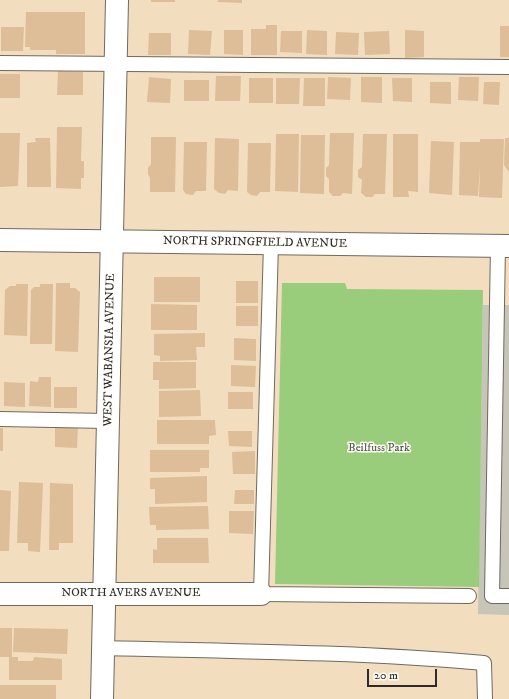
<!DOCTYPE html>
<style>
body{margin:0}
#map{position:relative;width:509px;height:699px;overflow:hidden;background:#f2ddbf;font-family:"IM FELL DW Pica",serif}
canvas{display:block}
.scale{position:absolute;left:367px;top:669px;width:70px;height:18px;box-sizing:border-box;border:2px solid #2b2b2b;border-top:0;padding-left:5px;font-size:12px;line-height:14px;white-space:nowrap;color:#2b2b2b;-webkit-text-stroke:3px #fdfcf7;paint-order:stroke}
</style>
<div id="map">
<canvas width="509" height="699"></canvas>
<div class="scale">20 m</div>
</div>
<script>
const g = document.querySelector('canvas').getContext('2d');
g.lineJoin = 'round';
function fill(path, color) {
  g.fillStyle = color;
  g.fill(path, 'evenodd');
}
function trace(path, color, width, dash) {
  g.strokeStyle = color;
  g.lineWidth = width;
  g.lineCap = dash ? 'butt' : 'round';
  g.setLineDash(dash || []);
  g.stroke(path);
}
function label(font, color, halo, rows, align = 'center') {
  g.font = font + ' "IM FELL DW Pica",serif';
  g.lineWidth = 3;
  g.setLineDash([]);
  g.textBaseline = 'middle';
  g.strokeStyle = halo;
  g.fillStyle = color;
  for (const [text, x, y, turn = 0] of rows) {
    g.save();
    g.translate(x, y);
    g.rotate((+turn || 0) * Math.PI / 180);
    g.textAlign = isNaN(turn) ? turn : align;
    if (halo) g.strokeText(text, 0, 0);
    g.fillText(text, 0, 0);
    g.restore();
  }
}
const industrial = new Path2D(`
 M483,305H509V615L478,614Z`);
const green = new Path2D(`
 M282,283H345L347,289L483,290L479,587L275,584Z`);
const building = new Path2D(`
 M151,0H175V2H151Z
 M218,0H242V3L218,2Z
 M26,12H85V54H56V50H30V47H25Z
 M266,25H277V55H251V29H266Z
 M500,26H509V57H500Z
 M1,27H24L23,51H1Z
 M189,30L212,31L210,55L188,54Z
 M224,30H243V55L224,54Z
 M307,30L327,31V55L306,54Z
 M405,30L424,31V57L405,58Z
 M281,31H302V53L280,52Z
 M389,31L390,54L365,55L364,32Z
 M336,32L359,33L358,55L335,54Z
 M149,33H171V55H148Z
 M58,71L83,72V95H57Z
 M0,74H20V98H0Z
 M216,76H241L240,101H215Z
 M149,77L171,79L170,103L147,102Z
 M328,77L351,78L350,100L327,99Z
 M361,77H382V103L361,102Z
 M459,77H479L478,101L458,100Z
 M249,78H273V103H249Z
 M276,78H300L299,104H276Z
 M304,78H325V106H303Z
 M392,78H412V102L393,101Z
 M184,80H209V101H184Z
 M430,82H451V104L430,103Z
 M484,82H500L499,105L483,104Z
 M57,127H82L81,161H84V178H81V189L56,188Z
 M0,133H20L18,186L0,187Z
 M330,133H354L352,194L343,193L340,196H333L329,192V179L326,176V168L329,165Z
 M276,134H299L298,192L275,191Z
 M363,134H387L385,194H375L372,197H366L361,193L362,180L358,177V170L362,167Z
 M393,134H418V192L408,191L409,197H393Z
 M301,135H325L324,194L300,193Z
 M151,137H176L175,192H150V178L148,174V168L151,164Z
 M35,138H50L51,187H27V143L36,142Z
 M215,138L239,139L238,191L228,190L225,194L219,193L214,189Z
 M505,138H509V172L504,165Z
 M480,139H504L502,198L479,197L480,165L478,196L459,195L460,142H480Z
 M431,141L454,142L452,195L429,193Z
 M184,142H207L206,191H196L193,195L186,194L183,190Z
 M248,143H271L270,192H260L257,196L251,195L247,192Z
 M154,277H200V302H154Z
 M236,281H258V303H236Z
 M56,283H70V288H75L80,292L78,352L55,351Z
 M16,284H28L27,336L4,335L5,290L10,286H16Z
 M40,284H53L52,344H30L31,290L34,287H40Z
 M151,304L197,305V330H151Z
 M236,306H258V326H236Z
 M205,333V347H196L197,360L160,361V356L154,355V334Z
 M234,338L256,339V361L234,360Z
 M153,362H196V388L159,389V380H153Z
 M231,365L256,366L255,387L231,386Z
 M39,377H51V407L29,406L30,381L38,382Z
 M4,382L25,383V407L4,406Z
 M54,387H77V408H54Z
 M200,390L201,416L159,417V391Z
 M228,392H253V409H228Z
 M157,420H215L216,435L209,436V444H157Z
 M55,426H78L77,448L55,447Z
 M0,428H3V451H0Z
 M228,431H252V447L229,446Z
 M150,450H209V468H200V472H150Z
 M255,451V474H233L232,452Z
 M207,476V502L155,504V489H150V478Z
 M19,482L43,483L40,552L28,551V543H17Z
 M50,483L73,484V543H59V550H49Z
 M0,490L11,491L9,551H0Z
 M235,490H254V504H234Z
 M208,506L209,529L156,530V525H150L149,507Z
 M229,511H254L253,534L229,533Z
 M157,538H208L209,563H153V549L157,550Z
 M0,628H12V657H18V661H33L34,657L62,659V680H9V657H0Z
 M14,628L68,629L67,654L13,652Z
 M0,685H56V699H0Z`);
const lane = new Path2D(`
 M0,63L509,67
 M271,244L261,594L469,596
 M498,246L492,596H509
 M0,419L108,421
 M103,648C230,651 358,652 484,663L485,699`);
const street = new Path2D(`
 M0,240L509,246
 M0,594H261
 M102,699L117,0`);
const streetNames = [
 ["NORTH SPRINGFIELD AVENUE",255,243,1],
 ["WEST WABANSIA AVENUE",110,350,-89],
 ["NORTH AVERS AVENUE",131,594]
];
const parkNames = [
 ["Beilfuss Park",379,449]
];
fill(industrial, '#c6c5b8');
fill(green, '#99cc7b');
fill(building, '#ddbe98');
trace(lane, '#71695f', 16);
trace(street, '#71695f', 24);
trace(lane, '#fff', 14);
trace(street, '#fff', 22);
label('12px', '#2b2b2b', '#fdfcf7', streetNames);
label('12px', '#4c5b43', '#fdfcf7', parkNames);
</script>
